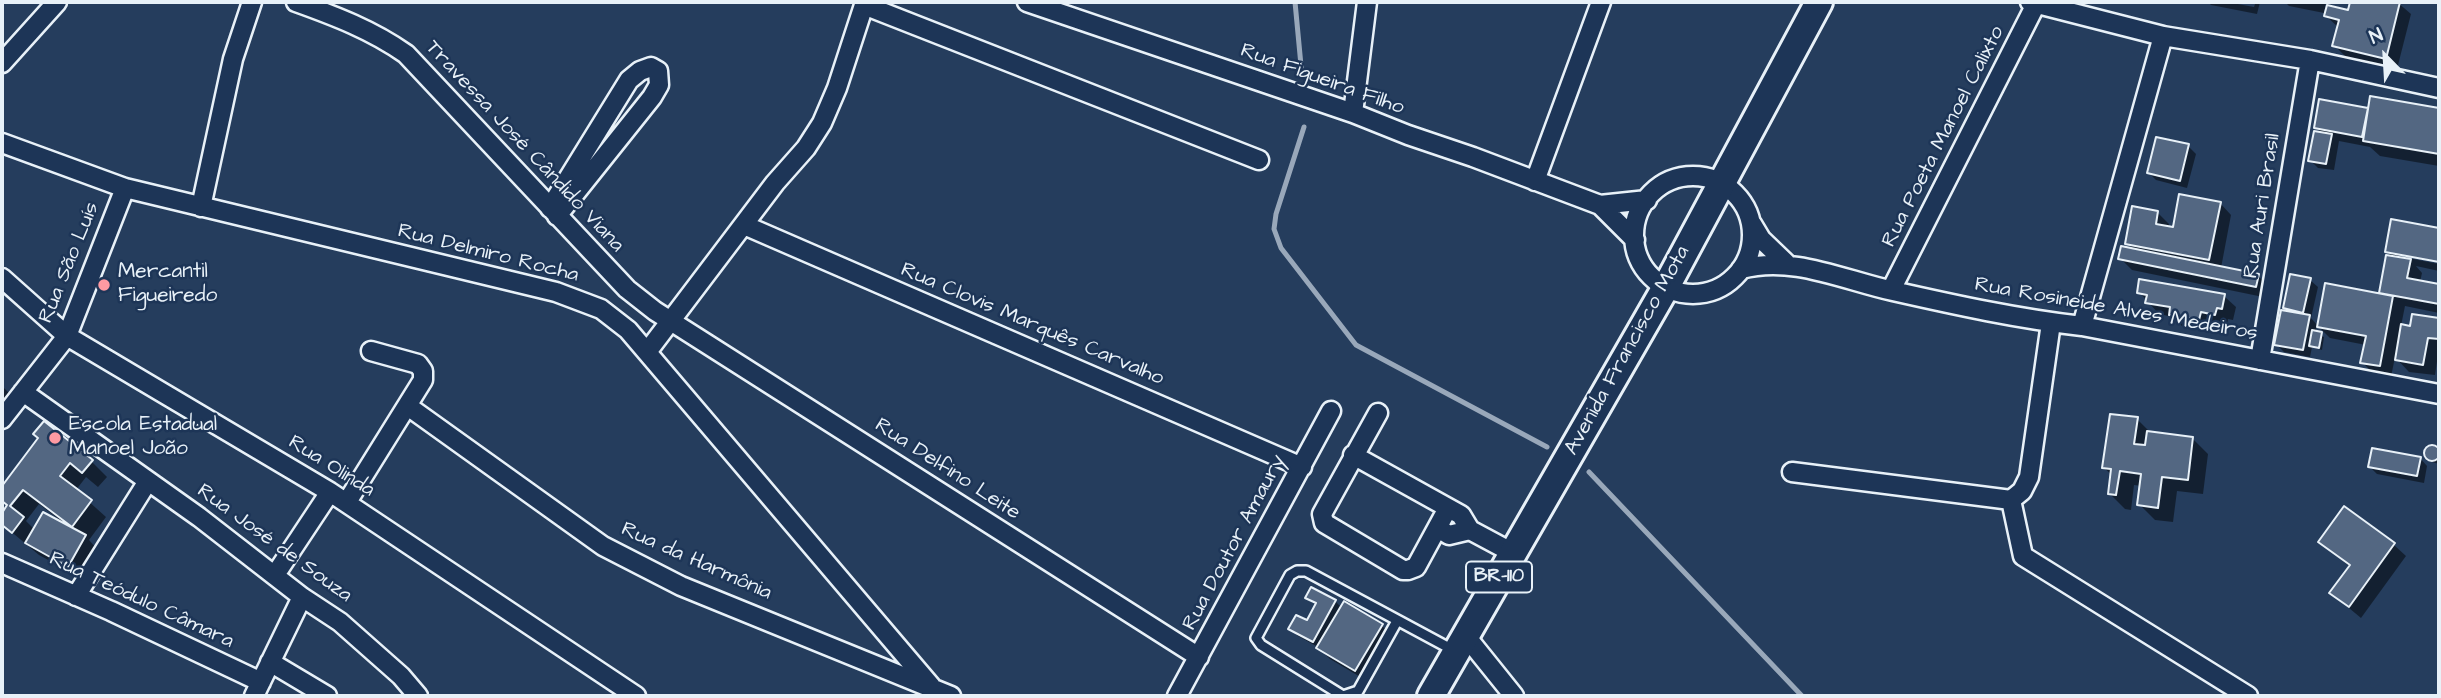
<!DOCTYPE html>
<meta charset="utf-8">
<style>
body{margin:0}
#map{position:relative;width:2441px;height:698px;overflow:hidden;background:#253d5d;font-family:"Architects Daughter",sans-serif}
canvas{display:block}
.frame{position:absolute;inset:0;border:4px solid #e8f1f8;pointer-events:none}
.north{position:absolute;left:2350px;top:21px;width:70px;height:70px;-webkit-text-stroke:5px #1d3557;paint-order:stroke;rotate:336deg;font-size:19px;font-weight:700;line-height:28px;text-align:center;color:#e8f1f8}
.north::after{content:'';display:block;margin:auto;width:24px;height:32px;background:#e8f1f8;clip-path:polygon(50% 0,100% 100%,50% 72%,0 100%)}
</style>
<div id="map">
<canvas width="2441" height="698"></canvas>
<div class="frame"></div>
<div class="north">N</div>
</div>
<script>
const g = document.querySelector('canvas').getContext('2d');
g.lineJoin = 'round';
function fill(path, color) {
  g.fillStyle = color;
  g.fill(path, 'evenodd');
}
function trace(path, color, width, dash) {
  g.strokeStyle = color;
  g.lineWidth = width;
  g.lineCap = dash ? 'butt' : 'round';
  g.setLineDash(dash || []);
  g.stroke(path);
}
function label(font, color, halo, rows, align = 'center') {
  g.font = font + ' "Architects Daughter",sans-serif';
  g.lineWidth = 5;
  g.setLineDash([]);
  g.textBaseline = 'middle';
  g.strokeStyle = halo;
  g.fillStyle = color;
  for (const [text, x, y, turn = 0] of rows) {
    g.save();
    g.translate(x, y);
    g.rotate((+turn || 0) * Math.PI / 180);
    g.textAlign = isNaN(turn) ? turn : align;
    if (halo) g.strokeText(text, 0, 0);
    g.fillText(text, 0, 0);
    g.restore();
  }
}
const shadow = new Path2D(`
 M2208,2H2227L2254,7L2255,4L2245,2H2260L2257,14L2211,5Z
 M2285,2H2326L2324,13L2289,6Z
 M2352,2H2397L2411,14L2397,69L2346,57L2334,45L2339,28L2326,16L2349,13Z
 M2371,98L2439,109V166L2380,156L2370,147L2339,141L2334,170L2318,168L2310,160L2323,134L2315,127L2367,109L2369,112Z
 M2188,146L2196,154L2187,188L2156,180L2149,173Z
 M2220,203L2231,215L2221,268L2258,276L2270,287L2268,298L2132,270L2120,258L2134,250L2127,243L2157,212L2169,224L2168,228L2175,229Z
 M2392,221L2439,230V260L2398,253V256L2439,264V271L2416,266L2422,273L2420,282L2439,285V313L2405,306L2401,326L2412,328L2414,316L2439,320V348L2435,375L2409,372L2395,357L2391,377L2374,374L2362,362L2366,345L2330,338L2317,325L2315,333L2324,337L2322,350L2312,347L2310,357L2284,352L2276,344L2290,313L2285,308L2310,280L2318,287L2311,318L2318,326L2380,295L2388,257L2393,258L2387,252Z
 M2139,292L2224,296L2236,307L2233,320L2228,319L2227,325L2212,323L2211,331L2182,326L2173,317L2159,314Z
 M2,386L15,399L2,411Z
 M2137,419L2151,433L2193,439L2208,454L2203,494L2177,491L2173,522L2155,520L2139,504L2142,486L2134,485L2131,510L2125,509L2109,493L2112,475L2104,468Z
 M40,438L91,461L107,477L98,487L86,477L76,490L106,517L89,540L96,548L80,577L39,555L2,524V516L8,507L2,500V489ZM39,504L60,520L59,522L35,530L26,521Z
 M2434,446L2439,448V464L2432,462L2426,452L2429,447Z
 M2420,458L2427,466L2424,483L2377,474L2370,467Z
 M2344,509L2394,545L2406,556L2361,618L2331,593L2350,567L2321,542Z
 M1307,597L1335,601L1342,608L1382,626L1394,637L1367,681L1330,659L1318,647L1298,636L1290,629L1307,623L1317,606Z`);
const stream = new Path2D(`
 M1295,2L1302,76
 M1304,127L1276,214L1274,229L1281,248L1356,345L1547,447
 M1589,472L1802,696`);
const building = new Path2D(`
 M2350,2H2400L2386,59L2332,46L2339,20L2324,16L2327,5L2348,10Z
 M2370,96L2439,108V154L2363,141Z
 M2319,99L2368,108L2362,137L2314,128Z
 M2314,131L2332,134L2326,164L2308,161Z
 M2156,137L2189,144L2180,181L2147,173Z
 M2179,194L2221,202L2209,260L2125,244L2132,206L2158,211L2156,224L2173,227Z
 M2391,219L2439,228V262L2385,252Z
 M2121,246L2259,274L2256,287L2118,259Z
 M2386,255L2411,259L2407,278L2439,284V304L2379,293Z
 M2290,274L2311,278L2303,313L2283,308Z
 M2139,279L2225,294L2222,309L2217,308L2215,315L2201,312L2199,320L2169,315L2170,307L2145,303L2147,295L2137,293Z
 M2325,283L2393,296L2380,366L2360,363L2366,336L2317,327Z
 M2281,310L2310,315L2303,350L2274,345Z
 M2412,314L2439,318V339L2428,338L2423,365L2395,360L2401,324L2410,326Z
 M2312,330L2322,332L2319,348L2309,346Z
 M2110,414L2138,417L2134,444L2145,445L2147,431L2193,437L2188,480L2162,477L2158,508L2137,505L2141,474L2120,471L2116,495L2108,494L2111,469L2102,468Z
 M44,421L93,460L82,473L70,463L60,476L92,500L72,527L23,490L10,506L24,517L12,533L2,525V513L7,505L2,501V486L38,438L33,434Z
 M2424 453a8 8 0 1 1 16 0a8 8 0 1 1-16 0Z
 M2372,448L2421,457L2417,476L2368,467Z
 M2344,506L2395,543L2349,607L2329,593L2350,565L2318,542Z
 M43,512L86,535L68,567L25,543Z
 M1311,587L1336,600L1313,642L1288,629L1296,615L1307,620L1316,603L1305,598Z
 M1344,601L1383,624L1355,671L1316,648Z`);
const service = new Path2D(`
 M1397,621L1358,691L1343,696L1261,645L1256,638L1290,575L1297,571H1306L1453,650`);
const minor = new Path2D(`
 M296,2C335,16 372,30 406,54L627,289L655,311L1199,657
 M1027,2L1353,113L1408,135L1473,157L1600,205L1635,240
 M2030,2L2163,36L2310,60L2439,88
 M864,5L1259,160
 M2,63L57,2
 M1353,113L1367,2
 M2,143L125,188L556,292L601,309L628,330L931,686
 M1634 235a59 59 0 1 1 118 0a59 59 0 1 1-118 0Z
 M1535,181L1601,2
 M1600,205L1647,200
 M201,207L233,59L252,2
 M550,208L629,80L640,71L651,67L658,71L659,85L652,97L557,216
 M1752,224L1761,239L1786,263
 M744,225L1302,467
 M1741,269C1792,255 1843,280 1893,291C1955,305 2019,319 2082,326L2439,394
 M2,278L67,336L330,492L636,696
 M1891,290L2036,4
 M2082,326L2163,36
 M647,352L775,183L806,148L822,123L837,88L865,2
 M2260,360L2310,60
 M23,392L199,517L302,597L340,622L401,676L418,696
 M409,407L603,546L681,586L951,696
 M1378,413L1322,514L1324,523L1403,570H1408L1416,567L1448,508
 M2,419L67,336L125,188
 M1353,455L1461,515L1470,530L1513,553
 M1792,472L2011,500L2022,491L2029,477L2051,323
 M2011,500L2023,556L2248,696
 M347,502L423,380V371L418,364L371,351
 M1438,528L1449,535L1470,530
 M2,563L111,611L261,682
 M275,575L330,492
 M76,596L148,481
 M1465,635L1514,696
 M270,662L327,696
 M254,696L302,597
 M1177,696L1331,411`);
const primary = new Path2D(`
 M1431,696L1666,287L1819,2`);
const markers = [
 [104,285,7,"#ff9aa2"],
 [55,438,7,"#ff9aa2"]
];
const shields = [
 [1499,577,66]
];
const shieldNames = [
 ["BR-110",1499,577]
];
const streetNames = [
 ["Rua Figueira Filho",1322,80,20],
 ["Rua Poeta Manoel Calixto",1944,137,-63],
 ["Travessa José Cândido Viana",524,147,47],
 ["Rua Auri Brasil",2263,206,-81],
 ["Rua Delmiro Rocha",488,254,14],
 ["Rua São Luís",70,263,-68],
 ["Rua Rosineide Alves Medeiros",2116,310,10],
 ["Rua Clovis Marquês Carvalho",1032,325,23],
 ["Avenida Francisco Mota",1628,351,-61],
 ["Rua Olinda",331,467,32],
 ["Rua Delfino Leite",947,470,33],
 ["Rua Doutor Amaury",1235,543,-62],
 ["Rua José de Souza",274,544,36],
 ["Rua da Harmônia",696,562,24],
 ["Rua Teódulo Câmara",141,601,25]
];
const poiNames = [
 ["Mercantil",118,273],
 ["Figueiredo",118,297],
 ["Escola Estadual",69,426],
 ["Manoel João",69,450]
];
fill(shadow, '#0007');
trace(stream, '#99a8ba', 5);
fill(building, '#536782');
trace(building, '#e8f1f8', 2);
trace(service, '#e8f1f8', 14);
trace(minor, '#e8f1f8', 23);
trace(primary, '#e8f1f8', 32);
trace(service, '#1d3557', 9);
trace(minor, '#1d3557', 18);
trace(primary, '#1d3557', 26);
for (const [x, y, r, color] of markers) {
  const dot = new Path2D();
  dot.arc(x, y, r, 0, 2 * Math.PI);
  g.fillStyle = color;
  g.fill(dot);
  trace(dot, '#1d3557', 2.5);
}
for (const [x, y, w] of shields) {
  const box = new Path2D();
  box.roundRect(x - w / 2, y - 15.5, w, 31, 5);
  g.fillStyle = '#1d3557';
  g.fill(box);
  trace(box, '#e8f1f8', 2);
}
label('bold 19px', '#e8f1f8', null, shieldNames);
label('21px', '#e8f1f8', '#1d3557', streetNames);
label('21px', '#e8f1f8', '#1d3557', poiNames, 'left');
</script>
